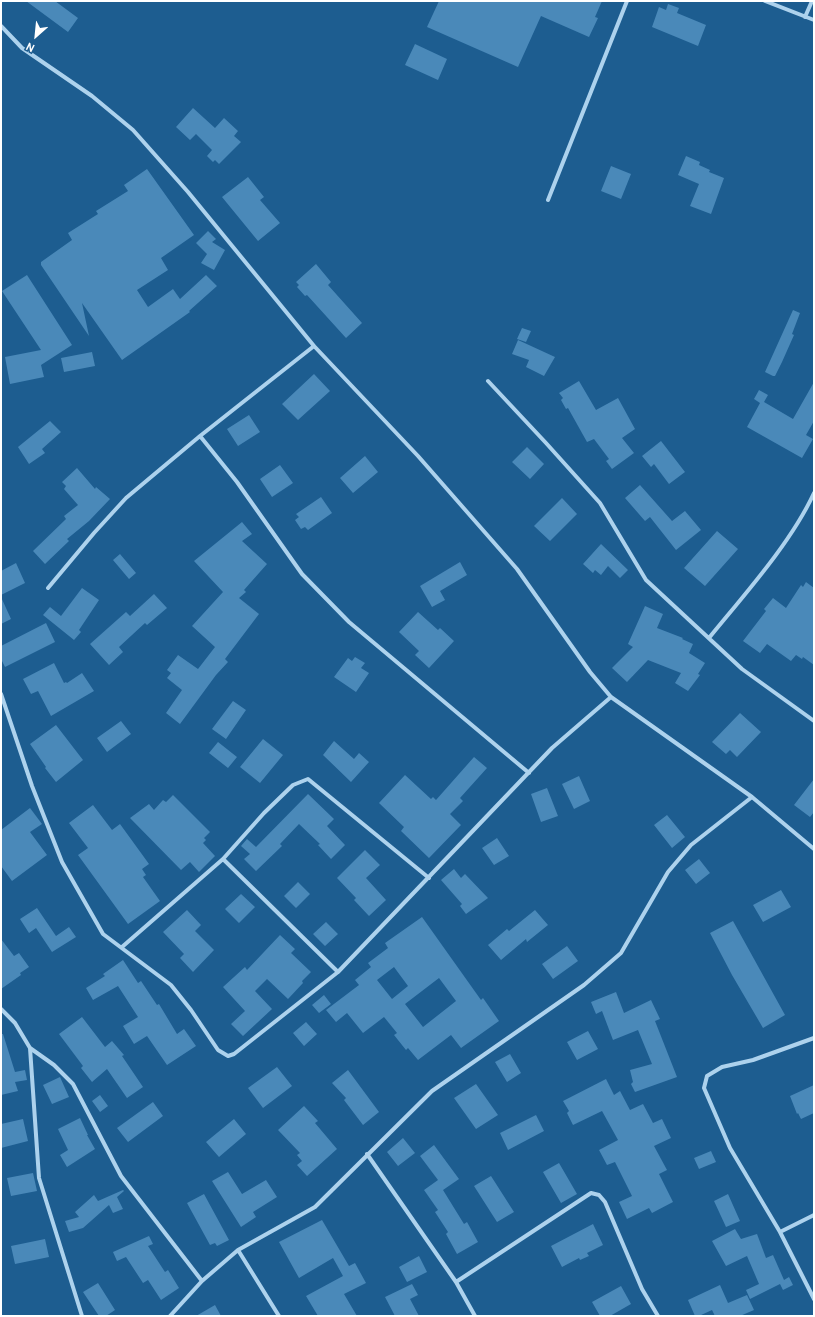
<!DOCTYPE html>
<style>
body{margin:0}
#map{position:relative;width:815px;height:1317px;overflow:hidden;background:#1d5d90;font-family:Overpass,sans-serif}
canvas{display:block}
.frame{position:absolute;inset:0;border:2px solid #fff;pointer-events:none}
.north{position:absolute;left:16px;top:16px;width:40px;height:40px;-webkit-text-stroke:3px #1d5d90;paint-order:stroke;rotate:207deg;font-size:11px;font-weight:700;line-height:16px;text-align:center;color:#fff}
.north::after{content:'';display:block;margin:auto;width:14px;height:18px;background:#fff;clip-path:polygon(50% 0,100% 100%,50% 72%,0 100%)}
</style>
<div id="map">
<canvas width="815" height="1317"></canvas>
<div class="frame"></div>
<div class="north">N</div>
</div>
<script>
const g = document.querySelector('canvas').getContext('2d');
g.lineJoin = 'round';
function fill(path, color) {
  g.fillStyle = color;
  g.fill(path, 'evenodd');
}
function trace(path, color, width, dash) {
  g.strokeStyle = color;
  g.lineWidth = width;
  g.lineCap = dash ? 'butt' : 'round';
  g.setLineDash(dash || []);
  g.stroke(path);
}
const building = new Path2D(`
 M26,1H55L78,18L68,32Z
 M439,1H602L595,17L598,18L589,37L541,16L518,67L427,27Z
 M668,4L679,8L677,13L706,25L698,46L652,27L659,7L666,10Z
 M415,44L447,59L438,80L405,65Z
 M193,108L215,128L224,118L238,131L234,136L241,142L219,164L215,160L213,162L207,156L212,150L196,134L190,140L176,127Z
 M686,156L700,162L699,165L710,170L709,172L724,178L711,214L690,206L699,184L678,175Z
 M611,166L631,174L621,199L601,191Z
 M147,169L194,235L161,258L168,270L137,290L148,307L173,289L180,299L206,275L217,286L189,311L190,312L122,360L82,303L89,336L41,265V262L72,240L68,233L98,214L96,211L128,191L124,185Z
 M248,177L264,197L260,200L280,223L258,241L222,197Z
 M208,231L216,239L212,242L225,250L214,270L201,263L207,254L196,243Z
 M316,264L331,282L328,285L362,323L346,338L307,295L305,296L297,287L299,285L296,282Z
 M27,275L72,345L41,365L44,377L10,384L5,357L41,350L2,291Z
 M793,310L800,313L792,334L794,335L782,362L775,376H773L765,372Z
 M522,328L531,331L526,342L517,339Z
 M518,340L555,357L544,376L526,367L529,360L512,354Z
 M92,352L95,366L64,372L61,358Z
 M314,374L330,391L298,420L282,404Z
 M579,381L596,410L618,398L635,429L622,438L634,453L612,469L606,461L609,459L594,439L587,442L568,408L566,409L561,400L563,398L559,393Z
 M814,382V421L806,435L813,439L802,458L747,427L760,403L754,399L759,390L768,395L764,402L793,419Z
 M249,415L260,432L238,446L227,429Z
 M50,421L61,432L42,449L45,453L29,464L18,447Z
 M661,441L685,472L669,484L654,464L651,467L642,456Z
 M527,447L544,464L530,479L512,462Z
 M365,456L378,472L353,493L340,478Z
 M280,465L293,483L272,497L260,479Z
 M77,468L95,489L96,487L110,499L89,521L67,539L69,541L45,564L33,551L66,519L64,516L78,505L64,489L66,486L62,482Z
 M640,485L672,521L685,511L701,530L676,550L650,517L645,521L625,498Z
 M321,497L332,513L308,530L305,527L301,529L295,520L299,517L296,514Z
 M562,498L577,514L550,541L534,526Z
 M242,522L252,534L242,541L267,564L244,590L246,592L239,598L259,614L225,659L228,662L216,675L180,724L166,713L182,690L167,678L171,673L167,670L178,655L198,669L215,647L192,626L223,592L194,561Z
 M717,531L738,549L705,586L684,568Z
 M601,544L628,570L620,578L608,566L601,575L595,570L593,573L583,564Z
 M120,554L136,573L129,579L113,560Z
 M460,562L467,575L440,591L445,600L432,607L420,586Z
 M16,563L25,583L1,595V571Z
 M806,582L814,588V665L803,657L802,659L796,655L791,661L767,644L760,653L743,641L766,611L764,609L773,598L786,608L801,585L803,587Z
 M82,588L99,600L79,630L81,632L74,640L43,615L50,607L61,616Z
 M154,594L167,608L147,625L145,623L119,647L123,652L109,665L90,644L126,612L130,616Z
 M1,597L11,619L1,624Z
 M645,606L663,614L657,628L683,638L682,639L693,644L689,653L705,663L698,674L700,675L688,691L675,683L681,673L648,660L627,682L612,668L633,647L628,644Z
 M418,612L438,630L440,628L454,641L429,668L415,655L419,651L399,632Z
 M46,623L55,642L5,667L1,659V646Z
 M355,657L365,663L361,668L369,673L356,692L334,677L348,658L352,661Z
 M54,663L64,683L66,682L67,683L82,673L94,691L51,716L38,691L31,694L23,679Z
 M233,701L246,710L226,739L212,729Z
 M740,713L761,732L737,757L730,750L726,754L712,742Z
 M121,721L131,734L107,752L97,738Z
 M56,725L83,760L56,782L45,768L46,767L30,744Z
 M263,739L283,755L260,783L240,767Z
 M334,741L354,759L359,753L369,762L351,782L323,755Z
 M218,742L237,757L228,768L209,753Z
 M474,757L487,768L460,798L463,801L450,814L461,825L429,858L401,831L404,827L379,803L405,775L431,799L433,797L436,800Z
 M579,776L590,801L574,809L562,784Z
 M814,779V812L810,817L794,805Z
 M547,788L558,816L541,822L531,794Z
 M308,794L334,819L327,826L345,845L331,859L318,845L320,844L299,824L280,844L282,846L256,871L244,859L250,854L241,846L247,839L256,847Z
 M173,795L210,832L204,838L206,840L203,843L215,856L199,872L190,862L181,870L130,818L149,804L154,810L163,800L166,802Z
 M93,805L112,830L120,824L149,864L142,869L146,875L143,877L160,901L128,924L78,855L88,848L69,823Z
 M30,808L42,824L30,832L47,855L12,881L1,866V830Z
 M667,815L685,837L672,848L654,825Z
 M497,838L509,856L494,865L482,848Z
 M365,850L380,865L366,878L386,900L369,916L354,900L356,898L337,878Z
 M699,859L710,873L696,884L685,870Z
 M454,869L461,878L465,874L488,898L466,914L460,906L462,904L441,880Z
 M298,882L310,894L296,908L284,896Z
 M781,890L791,907L763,922L753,905Z
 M241,894L255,907L239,923L225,909Z
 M37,908L56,936L69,927L76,937L52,952L36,928L29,933L20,919Z
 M187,910L201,925L195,931L214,950L193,972L180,958L184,954L163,932Z
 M535,910L548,925L527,942L526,939L501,960L488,945L507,929L509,931Z
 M422,917L481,1000L483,998L499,1021L461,1048L451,1035L418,1060L408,1048L406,1050L394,1035L397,1033L384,1017L363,1033L347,1013L336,1022L326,1010L359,985L355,980L371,967L368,963L388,948L385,943ZM394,967L408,986L392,999L377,980ZM439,978L456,1001L423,1027L405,1004Z
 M733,921L785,1015L763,1028L732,975L710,933Z
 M326,922L338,934L325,946L313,934Z
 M280,935L295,949L291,953L311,972L302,981L303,983L288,999L267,979L255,991L272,1009L243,1036L231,1024L245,1011L223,987L245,967L247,970Z
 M1,939L14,956L19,953L29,967L20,973L21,975L1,989Z
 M567,946L578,961L553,979L542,964Z
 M123,960L138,983L141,981L157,1005L159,1004L177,1034L184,1029L196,1046L167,1065L147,1036L134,1044L123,1026L138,1017L118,986L93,1000L86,988L105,976L103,974Z
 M616,992L624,1013L651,1000L660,1019L655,1021L677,1077L635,1092L631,1084L633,1082L630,1070L652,1064L638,1030L613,1040L602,1011L596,1014L591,1002Z
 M324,995L331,1004L319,1013L312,1005Z
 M82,1017L105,1047L112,1041L124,1055L122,1056L143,1087L127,1098L107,1069L92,1082L81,1068L83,1066L59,1034Z
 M306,1022L317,1034L304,1046L293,1033Z
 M588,1031L598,1049L577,1060L567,1042Z
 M1,1034H3L15,1072L25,1070L27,1080L15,1082L18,1091L1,1095Z
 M510,1054L521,1073L507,1082L495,1062Z
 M277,1067L292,1086L263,1108L248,1088Z
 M348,1070L379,1112L363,1125L344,1100L346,1098L332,1083Z
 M60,1077L69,1097L52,1104L43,1085Z
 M606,1079L614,1095L620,1091L630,1110L643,1104L653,1123L662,1119L671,1138L654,1146L667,1170L659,1174L673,1202L652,1213L649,1208L627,1219L619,1202L632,1196L615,1162L607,1165L599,1150L618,1140L602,1111L573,1125L567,1113L569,1111L563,1101Z
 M476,1084L498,1115L476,1129L454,1098Z
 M814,1085V1113L801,1119L798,1113L797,1114L790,1096Z
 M100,1095L108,1106L100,1112L92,1101Z
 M153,1102L163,1116L128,1142L117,1128Z
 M304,1106L318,1121L315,1123L337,1149L307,1176L297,1165L302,1161L297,1155L300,1153L278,1130Z
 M536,1115L544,1131L508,1150L500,1133Z
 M80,1118L88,1135H87L95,1149L67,1167L60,1155L68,1150L58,1129Z
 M23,1119L28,1141L1,1148V1124Z
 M234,1119L246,1134L219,1157L206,1142Z
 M403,1138L415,1153L398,1166L387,1152Z
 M434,1145L459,1179L443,1190L464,1224L467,1222L478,1242L457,1254L446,1234L448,1232L435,1212L438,1210L424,1190L438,1180L420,1156Z
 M711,1151L716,1162L699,1169L694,1158Z
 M559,1163L577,1194L561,1203L543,1172Z
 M228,1172L242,1194L266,1180L277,1197L253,1212L256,1217L241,1227L212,1181Z
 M33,1173L37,1191L11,1196L7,1178Z
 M491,1176L514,1212L497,1222L474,1186Z
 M123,1190L124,1191L117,1197L123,1209L113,1213L109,1205L83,1228L69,1232L65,1221L79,1217L75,1212L94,1195L98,1201Z
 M204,1194L229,1240L217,1246L215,1243L210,1245L187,1203Z
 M728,1194L740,1221L726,1227L714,1201Z
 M322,1220L349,1266L355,1263L366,1283L344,1294L357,1316H318L306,1296L343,1276L333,1258L299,1278L279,1242Z
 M593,1224L603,1245L587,1253L589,1256L580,1260L579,1258L562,1267L551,1246Z
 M735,1229L741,1239L757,1234L766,1258L773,1255L784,1280L789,1277L793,1285L783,1290L780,1284L750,1299L746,1290L759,1284L747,1256L726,1266L712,1241Z
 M149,1236L153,1244L148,1246L165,1272L168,1270L179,1288L161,1300L148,1280L143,1283L126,1257L117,1261L113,1252Z
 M45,1239L49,1257L15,1264L11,1246Z
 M419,1256L427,1272L407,1282L399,1267Z
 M98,1283L115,1310L106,1316H99L83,1292Z
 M412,1284L418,1295L410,1299L419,1316H395L385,1297Z
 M720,1285L728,1303L747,1295L754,1310L740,1316H715L712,1310L699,1316H695L688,1300Z
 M621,1286L631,1304L610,1316H600L592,1302Z
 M215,1305L221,1316H196Z`);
const minor = new Path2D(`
 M765,1L814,20
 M805,17L812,1
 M1,26L22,48L92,96L133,130L188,192L314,346L418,456L517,569L590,672L611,697L752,797L814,849
 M548,200L627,1
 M488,381L546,443L600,503L646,580L742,669L814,721
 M200,436L237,482L302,574L349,622L529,773
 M48,588L94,533L126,498L200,436L314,346
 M709,638C744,595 791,543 814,493
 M1,694L32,786L62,862L103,934L171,985L191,1010L218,1050L228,1056L234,1054L338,972L552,748L611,697
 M223,859L338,972
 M122,947L223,859L264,813L293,785L308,779L429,878
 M1,1009L15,1023L30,1048L54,1065L73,1084L121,1176L202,1281
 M814,1038L753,1060L722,1067L707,1076L704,1088L730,1148L780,1232L814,1299
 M30,1048L39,1178L82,1316
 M367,1154L456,1282L475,1316
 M780,1232L814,1215
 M238,1250L279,1316
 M456,1282L591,1193L599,1195L605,1202L642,1289L658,1316
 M170,1316L202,1281L238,1250L315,1207L432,1091L584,985L621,953L668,872L691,845L752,797`);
fill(building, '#4a89b9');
trace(minor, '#add2ed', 4);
</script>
